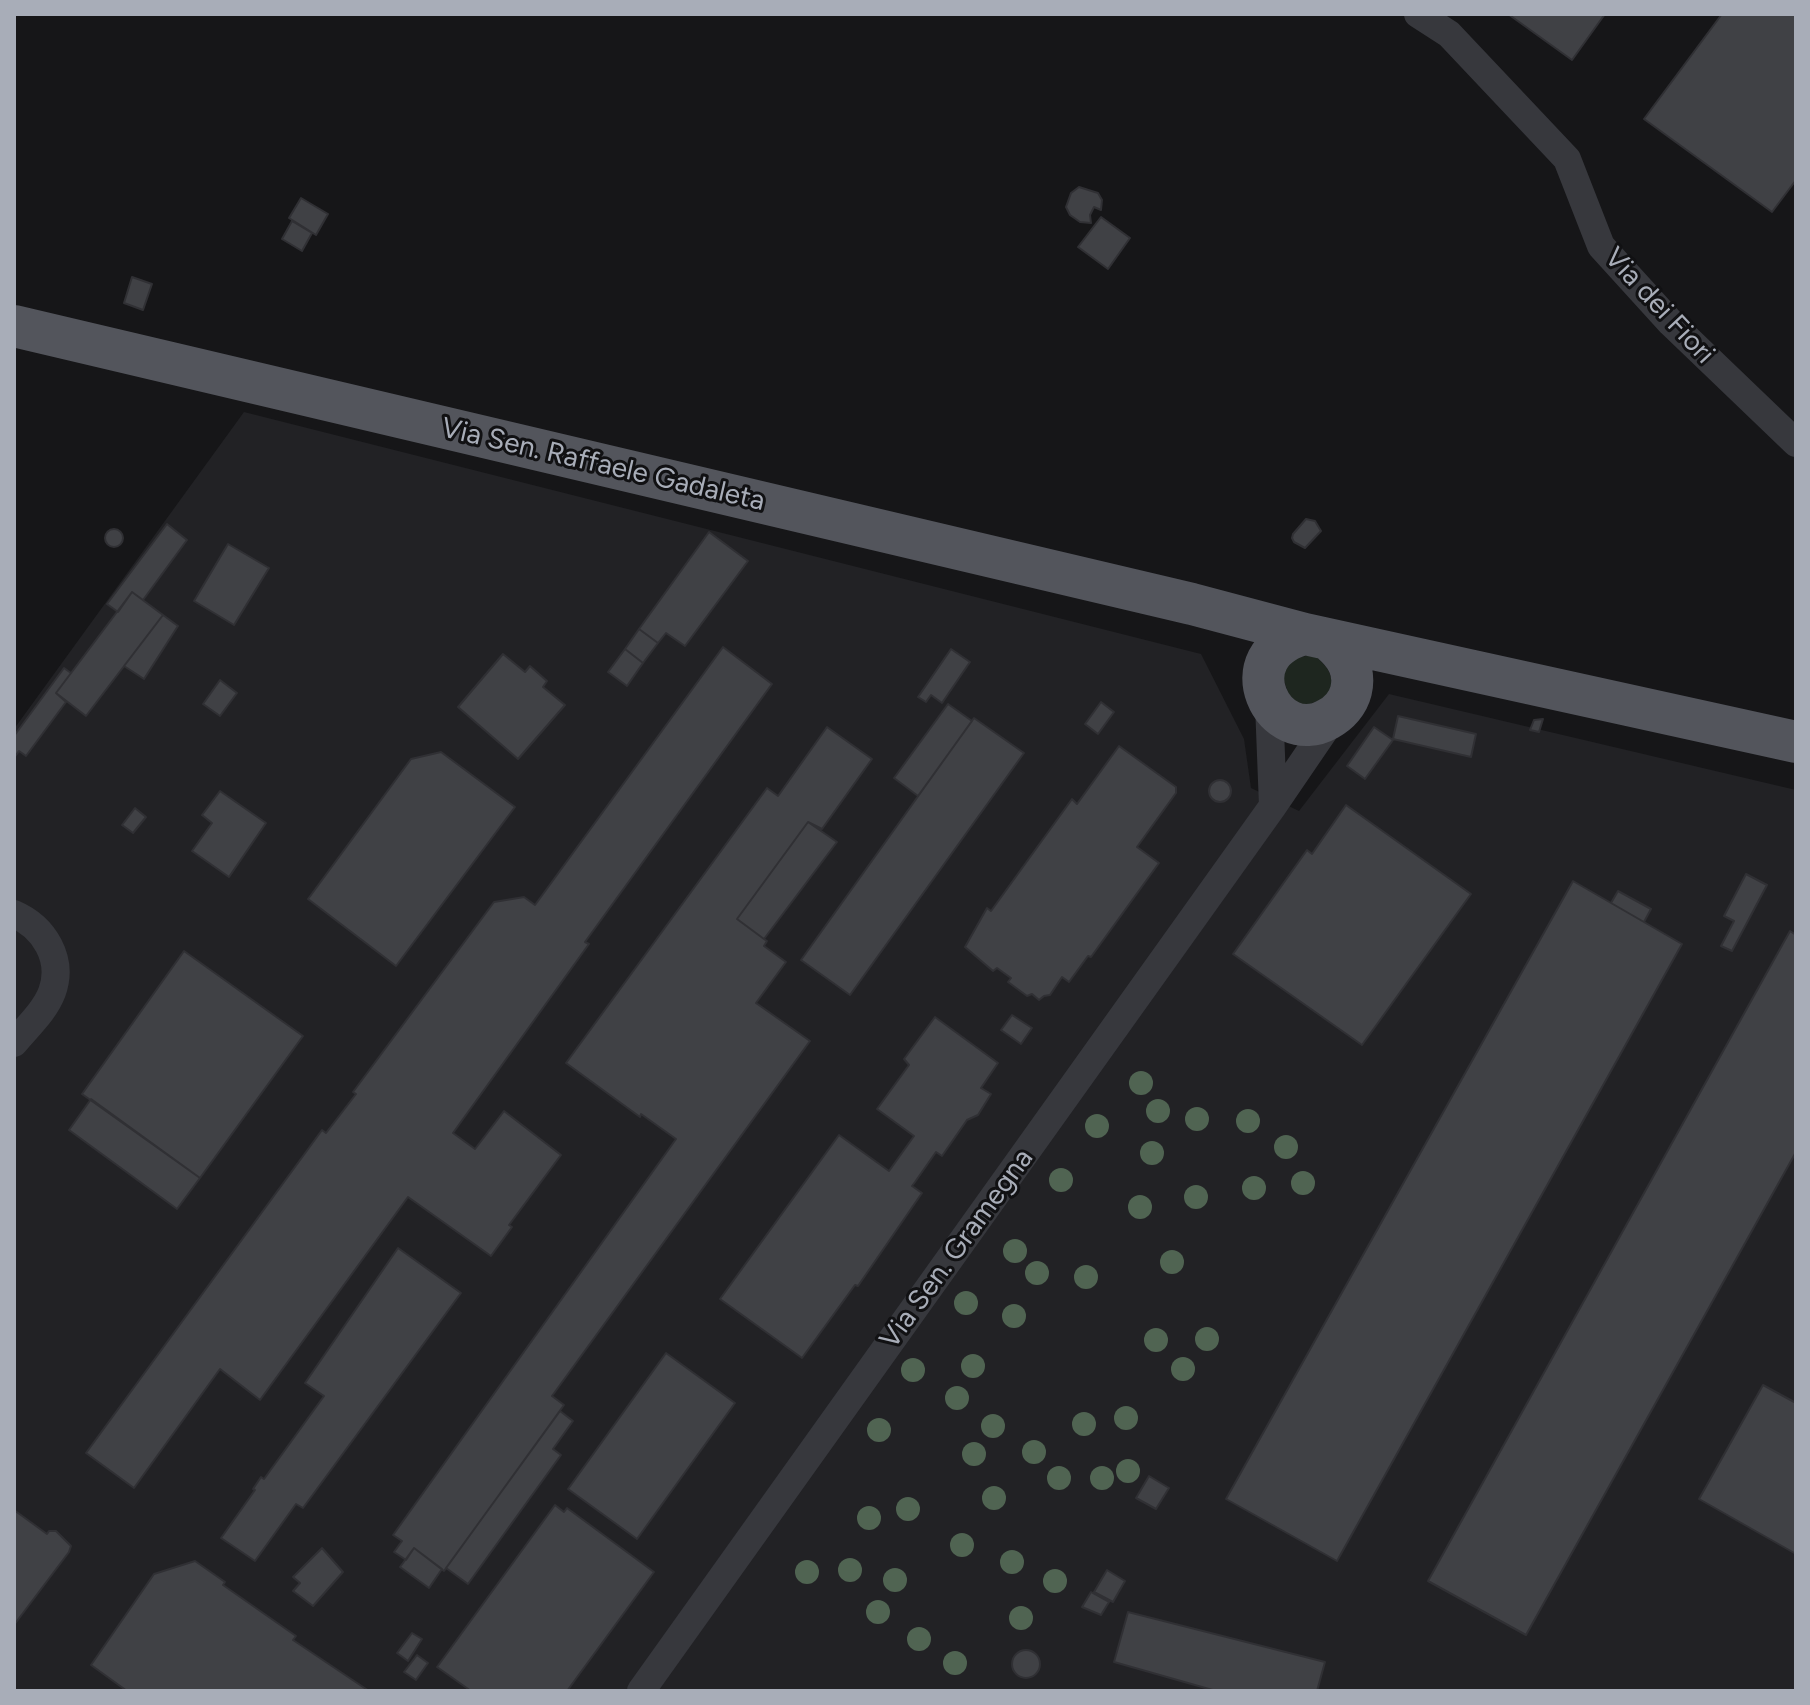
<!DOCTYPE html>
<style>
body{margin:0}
#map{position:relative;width:1810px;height:1705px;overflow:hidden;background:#161618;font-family:Figtree,sans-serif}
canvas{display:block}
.frame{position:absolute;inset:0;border:16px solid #a8adb8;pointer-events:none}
</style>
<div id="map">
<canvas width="1810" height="1705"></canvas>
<div class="frame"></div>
</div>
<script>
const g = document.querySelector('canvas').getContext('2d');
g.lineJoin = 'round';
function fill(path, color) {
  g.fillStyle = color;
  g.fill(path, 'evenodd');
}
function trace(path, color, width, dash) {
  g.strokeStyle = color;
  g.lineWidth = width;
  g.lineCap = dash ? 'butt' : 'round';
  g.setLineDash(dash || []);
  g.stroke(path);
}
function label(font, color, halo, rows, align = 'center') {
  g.font = font + ' Figtree,sans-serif';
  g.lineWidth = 6;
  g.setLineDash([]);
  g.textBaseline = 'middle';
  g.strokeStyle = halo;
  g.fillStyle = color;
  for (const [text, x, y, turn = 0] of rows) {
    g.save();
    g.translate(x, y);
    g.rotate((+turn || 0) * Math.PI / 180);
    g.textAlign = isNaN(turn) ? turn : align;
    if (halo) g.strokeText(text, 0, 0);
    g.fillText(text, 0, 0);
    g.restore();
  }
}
const built = new Path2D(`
 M244,412L1201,654L1244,739L1251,788L1299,811L1389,694L1796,790V1691H14V729Z`);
const green = new Path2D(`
 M1313,654C1328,667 1336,676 1329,697L1293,710L1279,663Z`);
const building = new Path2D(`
 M1508,14H1605L1572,60Z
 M1722,14H1796V180L1772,212L1644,119Z
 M1079,187L1098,193L1102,200L1101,210L1094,207L1090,215L1091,223L1080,222L1070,215L1066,207L1071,193Z
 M301,198L328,214L316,235L289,218Z
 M1101,217L1130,238L1108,269L1078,247Z
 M292,221L312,233L302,251L282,239Z
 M132,277L152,284L143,310L124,303Z
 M1306,519L1315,521L1321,531L1305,548L1294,542L1292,538L1293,534Z
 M167,524L187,540L143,600L132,592L118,612L107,604Z
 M105 538a9 9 0 1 1 18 0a9 9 0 1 1-18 0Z
 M709,532L748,561L685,646L666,633L658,643L639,629Z
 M228,544L269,568L234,625L194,601Z
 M132,592L163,615L86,716L56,693Z
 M163,615L178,626L144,679L124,666Z
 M639,629L658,643L643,663L625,649Z
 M723,647L772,684L585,942L589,944L453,1133L475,1149L504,1111L561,1155L509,1225L512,1227L491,1256L408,1197L260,1400L220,1369L134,1488L86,1453L322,1130L326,1133L356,1094L353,1092L494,902L524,897L535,905Z
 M625,649L643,663L627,686L608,672Z
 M951,649L970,662L942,703L931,695L926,702L918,697Z
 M503,654L525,672L530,666L547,681L543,687L565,705L518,759L458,707Z
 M64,668L71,673L56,693L66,702L26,756L19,751L14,758V736Z
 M220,680L237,693L220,716L203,704Z
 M1101,702L1114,712L1098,734L1085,724Z
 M948,704L972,721L918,796L894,778Z
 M1398,716L1476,734L1471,757L1393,739Z
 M974,718L1024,753L850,995L801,960Z
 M1543,719L1539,732L1530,730L1534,720Z
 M827,727L872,759L822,829L808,822L737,919L764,939L767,941L764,946L786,962L756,1003L810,1041L552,1396L564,1405L444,1571L414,1548L406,1560L394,1552L402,1541L393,1535L676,1139L641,1114L640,1117L566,1063L767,788L778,796Z
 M1374,727L1393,740L1365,779L1347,766Z
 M1119,746L1176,787V793L1137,847L1159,863L1091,957L1088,956L1069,982L1062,977L1050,995L1044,996L1039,1000L1032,994L1027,996L1008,982L1011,978L997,968L993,971L965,947L987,908L991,911L1072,799L1077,804Z
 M441,752L515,807L396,966L308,899L411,759Z
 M1209 791a11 11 0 1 1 22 0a11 11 0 1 1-22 0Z
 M220,791L266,823L229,877L192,851L212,823L202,815Z
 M1346,805L1471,894L1362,1045L1233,954L1307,850L1312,854Z
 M135,808L146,817L133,833L122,825Z
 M808,822L837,842L764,939L737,919Z
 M1746,874L1767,885L1732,951L1721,946L1734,921L1724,916Z
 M1573,881L1682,944L1337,1561L1226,1499Z
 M1618,891L1651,909L1644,922L1611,903Z
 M1790,931L1796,935V1152L1526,1635L1428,1581Z
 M184,951L303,1036L200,1178L82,1094Z
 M1012,1015L1032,1028L1021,1044L1001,1030Z
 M935,1017L998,1063L981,1088L991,1094L978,1115L967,1120L942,1156L936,1152L915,1182L912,1186L922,1193L858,1286L855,1285L802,1358L720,1299L839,1135L889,1171L914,1136L877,1109L909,1065L904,1059Z
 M91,1099L200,1178L177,1209L69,1130Z
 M398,1248L461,1293L303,1508L296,1504L255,1561L221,1538L255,1490L253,1489L261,1477L264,1479L324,1396L305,1383Z
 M666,1353L735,1403L637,1539L568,1489Z
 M1763,1385L1796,1403V1554L1699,1499Z
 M560,1411L573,1421L553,1449L561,1455L468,1584L446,1568Z
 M1149,1476L1169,1488L1156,1509L1136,1498Z
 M555,1505L564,1512L567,1508L654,1572L567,1691H471L437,1667Z
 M14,1510L47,1534L49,1531H56L71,1546L69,1552L14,1625Z
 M322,1548L343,1572L313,1606L293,1591L300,1583L293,1577Z
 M414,1548L442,1569L429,1588L400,1567Z
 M195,1561L225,1582L223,1585L296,1636L293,1640L369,1691H127L91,1665L154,1574Z
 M1107,1570L1125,1581L1113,1602L1094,1592Z
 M1091,1592L1109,1602L1101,1615L1082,1607Z
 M1128,1612L1325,1662L1317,1691H1216L1114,1662Z
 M412,1633L422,1639L408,1661L397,1653Z
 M1012 1664a14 14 0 1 1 28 0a14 14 0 1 1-28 0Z
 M417,1655L428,1663L416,1680L404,1672Z`);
const minor = new Path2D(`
 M1418,14L1449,34L1567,159L1601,246L1671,323L1796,443
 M1269,704L1273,806
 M14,914C44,927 64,959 52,992C45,1011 27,1027 14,1043
 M641,1691L1273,806L1335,715`);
const primary = new Path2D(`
 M14,326L1192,604L1305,634
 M1331,642C1346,655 1356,670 1351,691C1348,703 1339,713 1328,719C1274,750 1226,654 1305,634L1796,742`);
const trees = [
 [1141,1083],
 [1158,1111],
 [1197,1119],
 [1248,1121],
 [1097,1126],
 [1286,1147],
 [1152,1153],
 [1061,1180],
 [1303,1183],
 [1254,1188],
 [1196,1197],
 [1140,1207],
 [1015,1251],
 [1172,1262],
 [1037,1273],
 [1086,1277],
 [966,1303],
 [1014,1316],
 [1207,1339],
 [1156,1340],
 [973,1366],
 [1183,1369],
 [913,1370],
 [957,1398],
 [1126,1418],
 [1084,1424],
 [993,1426],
 [879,1430],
 [1034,1452],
 [974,1454],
 [1128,1471],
 [1059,1478],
 [1102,1478],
 [994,1498],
 [908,1509],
 [869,1518],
 [962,1545],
 [1012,1562],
 [850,1570],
 [807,1572],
 [895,1580],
 [1055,1581],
 [878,1612],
 [1021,1618],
 [919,1639],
 [955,1663]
];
const streetNames = [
 ["Via dei Fiori",1659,306,47],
 ["Via Sen. Raffaele Gadaleta",603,465,13],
 ["Via Sen. Gramegna",957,1249,-54]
];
fill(built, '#222225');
fill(green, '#1e261f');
fill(building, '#404145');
trace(building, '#303034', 2);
trace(minor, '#37383d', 28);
trace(primary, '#53555c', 42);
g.fillStyle = '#506452';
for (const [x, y] of trees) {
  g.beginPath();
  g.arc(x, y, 12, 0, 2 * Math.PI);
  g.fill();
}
label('28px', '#a8adb8', '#111113', streetNames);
</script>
